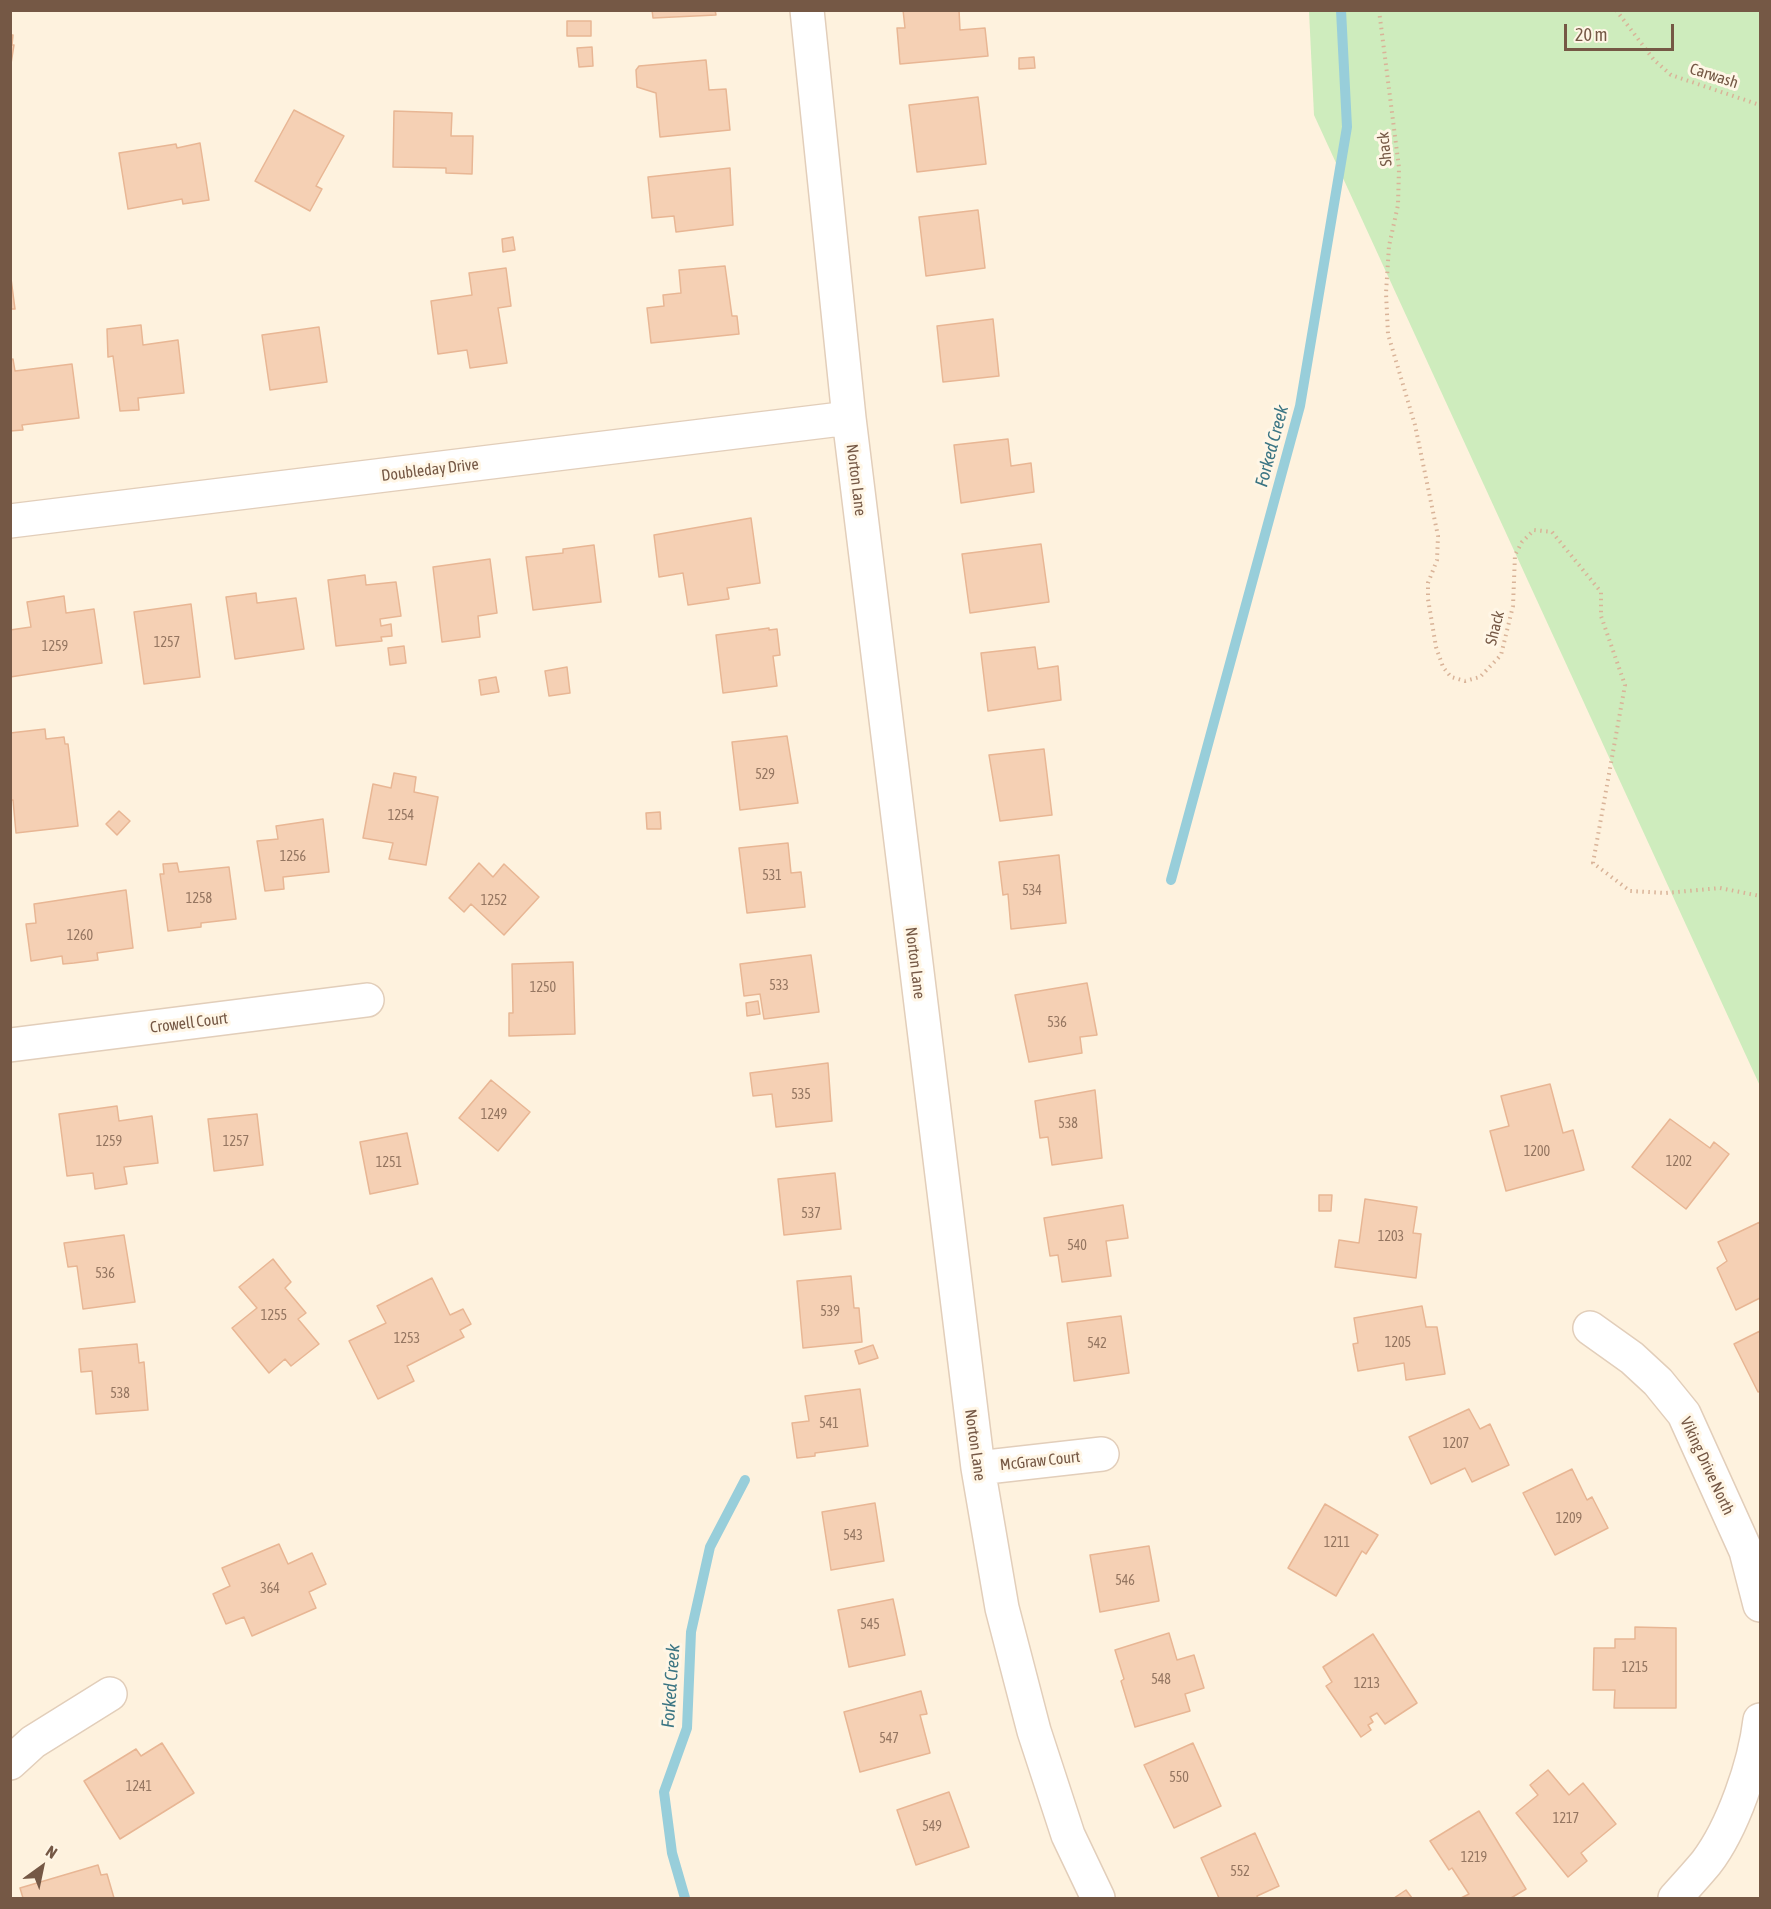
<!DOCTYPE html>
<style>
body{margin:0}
#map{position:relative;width:1771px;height:1909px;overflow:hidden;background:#fef2de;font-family:"Asap Condensed",sans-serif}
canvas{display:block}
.frame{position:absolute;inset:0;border:12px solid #755845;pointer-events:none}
.north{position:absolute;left:12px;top:1837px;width:60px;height:60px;-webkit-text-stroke:4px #fff6e6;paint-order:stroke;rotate:33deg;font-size:16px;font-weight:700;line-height:24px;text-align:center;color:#755845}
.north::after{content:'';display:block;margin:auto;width:21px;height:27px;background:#755845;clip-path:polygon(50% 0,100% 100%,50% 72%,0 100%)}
.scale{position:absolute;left:1564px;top:24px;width:110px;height:27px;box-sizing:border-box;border:3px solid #755845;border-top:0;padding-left:8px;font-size:18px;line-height:21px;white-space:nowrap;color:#755845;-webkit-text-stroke:4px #fff6e6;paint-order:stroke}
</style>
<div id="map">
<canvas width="1771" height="1909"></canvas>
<div class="frame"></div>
<div class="north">N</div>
<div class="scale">20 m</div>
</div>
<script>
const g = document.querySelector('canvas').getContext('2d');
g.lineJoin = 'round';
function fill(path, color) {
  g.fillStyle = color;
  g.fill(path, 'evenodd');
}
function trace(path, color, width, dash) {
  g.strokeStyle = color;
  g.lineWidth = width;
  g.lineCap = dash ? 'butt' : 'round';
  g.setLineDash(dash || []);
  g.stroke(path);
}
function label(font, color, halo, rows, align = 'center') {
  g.font = font + ' "Asap Condensed",sans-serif';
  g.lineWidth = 6;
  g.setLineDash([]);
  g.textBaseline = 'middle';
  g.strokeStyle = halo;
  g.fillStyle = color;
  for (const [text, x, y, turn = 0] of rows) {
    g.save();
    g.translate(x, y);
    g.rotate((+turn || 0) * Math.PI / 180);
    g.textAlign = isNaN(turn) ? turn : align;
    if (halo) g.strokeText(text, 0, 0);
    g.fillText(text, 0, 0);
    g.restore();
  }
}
const green = new Path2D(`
 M1309,11H1760V1086L1314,115Z`);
const stream = new Path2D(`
 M1171,880L1300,406L1347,127L1341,10
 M685,1898L672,1853L664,1792L687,1728L691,1632L710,1547L745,1480`);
const building = new Path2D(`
 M652,10H715L716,15L653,18Z
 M903,10H959L960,30L985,28L988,56L900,64L897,28H905Z
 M567,21H591V36H567Z
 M10,35H13L12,45H14L10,70Z
 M592,47L593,66L579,67L577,48Z
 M1034,57L1035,68L1019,69V58Z
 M706,60L709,90L726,89L730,130L660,137L656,93L637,87L636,70L639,66Z
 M978,97L986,164L917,172L909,105Z
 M294,110L344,136L316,186L322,189L310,211L255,181Z
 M394,111L452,113L451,136H473L472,174L446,173V168L393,167Z
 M200,143L209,200L183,204L182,199L128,209L119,153L176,144L177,148Z
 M730,168L733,225L676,232L674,216L652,218L648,177Z
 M978,210L985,268L926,276L919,217Z
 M513,237L515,250L503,252L502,239Z
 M725,266L732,316H737L739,334L651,343L647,308L664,306L663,295L681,293L679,270Z
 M506,268L511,306L498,308L507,363L470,368L467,350L438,354L431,301L472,295L469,273Z
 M10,271L15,309H10Z
 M993,319L999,376L943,382L937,326Z
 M141,325L143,345L178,340L184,393L138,398L139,410L120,411L113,356L108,357L107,329Z
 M319,327L327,382L270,390L262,335Z
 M13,359L15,371L72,364L79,418L22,425L23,430L10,431V360Z
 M1008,439L1011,466L1031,463L1034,492L961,503L954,445Z
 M751,518L760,583L727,588L729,599L688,605L683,573L659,577L654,535Z
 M1041,544L1049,602L970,613L962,554Z
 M594,545L601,602L533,610L526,557L563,553V549Z
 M490,559L497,613L478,616L480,637L442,642L433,567Z
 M365,575L366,585L396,582L401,616L380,619L381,626L391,624L392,636L381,637L382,641L336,646L328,580Z
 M256,593L257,603L296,598L304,649L235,659L226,597Z
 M64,596L66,613L94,609L102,663L10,677V630L31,627L27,602Z
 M191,604L200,677L144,684L134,612Z
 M769,628V630L777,629L780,655L773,656L777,686L723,693L716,635Z
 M404,646L406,663L390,665L388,648Z
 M1035,647L1038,669L1058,666L1061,700L988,711L981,653Z
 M567,667L570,693L549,696L545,671Z
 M496,677L499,692L481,695L479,680Z
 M45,729L46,739L64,737L65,744H68L78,826L16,833L13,800H10V733Z
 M787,736L798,803L740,810L732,742Z
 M1044,749L1052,815L1000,821L989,755Z
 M394,773L416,777L414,792L438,797L426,865L389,859L393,843L363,838L373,784L391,788Z
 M119,811L130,821L117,835L106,824Z
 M660,812L661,829H647L646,813Z
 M323,819L329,872L283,877L284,889L265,891L257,841L278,839L276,826Z
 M788,843L791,873L801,872L805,907L747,913L739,848Z
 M1059,855L1066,923L1011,929L1008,894L1003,895L999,862Z
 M177,863L179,872L229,867L236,919L201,923V927L168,931L160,874H164L163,864Z
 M479,863L493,877L504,864L539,897L504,935L471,904L464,912L449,898Z
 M126,890L133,948L97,953L98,960L74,963L63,964L62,956L31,961L26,924L36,923L34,904Z
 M811,955L819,1012L764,1019L760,994L744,996L740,964Z
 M573,962L575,1034L509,1036V1013H513L512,964Z
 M1087,983L1097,1035L1080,1037L1082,1053L1029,1062L1015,995Z
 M758,1001L760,1014L747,1016L746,1003Z
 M828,1063L832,1121L776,1127L772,1094L753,1096L750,1073Z
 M491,1080L530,1112L498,1151L459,1118Z
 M1550,1084L1563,1133L1573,1130L1584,1170L1506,1191L1490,1131L1509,1126L1501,1096Z
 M1095,1090L1102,1158L1052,1165L1048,1137L1040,1138L1035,1101Z
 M117,1106L119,1121L152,1116L158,1163L124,1167L127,1184L95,1189L93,1173L67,1176L59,1114Z
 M257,1114L263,1165L214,1171L208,1119Z
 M1670,1119L1710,1148L1714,1142L1729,1154L1686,1209L1632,1167Z
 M407,1133L418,1184L370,1194L360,1142Z
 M835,1173L841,1229L784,1235L778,1179Z
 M1319,1195H1332L1331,1211H1319Z
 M1365,1199L1417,1207L1413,1233L1421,1234L1416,1278L1335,1267L1339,1240L1359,1243Z
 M1123,1205L1128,1238L1106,1241L1111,1276L1062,1282L1058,1255L1050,1256L1044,1218Z
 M1760,1222V1298L1736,1310L1717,1268L1727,1261L1718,1242Z
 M124,1235L135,1302L83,1309L77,1266L68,1267L64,1243Z
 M273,1259L291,1282L285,1288L306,1313L298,1319L319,1344L291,1366L285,1359L269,1373L232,1328L257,1308L239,1287Z
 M851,1276L854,1308H859L862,1342L803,1348L797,1281Z
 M432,1278L450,1315L463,1309L471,1324L460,1330L464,1337L407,1366L414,1381L378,1399L349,1341L386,1323L377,1306Z
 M1422,1306L1426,1327H1437L1445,1374L1406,1380L1404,1363L1358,1371L1353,1344L1358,1343L1354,1318Z
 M1121,1316L1129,1373L1074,1381L1067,1323Z
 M1760,1331V1391L1758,1392L1734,1344Z
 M137,1344L139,1363L144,1362L148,1410L96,1414L92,1371L81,1372L79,1349Z
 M873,1345L878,1358L859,1364L855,1351Z
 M860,1389L868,1446L815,1453V1456L797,1458L792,1423L809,1421L805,1396Z
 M1469,1409L1480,1429L1490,1424L1509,1465L1472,1482L1465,1468L1431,1484L1409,1437Z
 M1572,1469L1587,1500L1592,1497L1608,1528L1555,1555L1523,1493Z
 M875,1503L884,1561L831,1570L822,1512Z
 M1325,1504L1378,1535L1366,1554L1362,1551L1336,1596L1288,1568Z
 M279,1544L288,1564L312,1553L326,1584L309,1592L316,1608L252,1636L244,1617L226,1624L213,1594L230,1586L222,1568Z
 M1149,1546L1159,1601L1100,1612L1090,1555Z
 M893,1599L905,1655L849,1667L838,1610Z
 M1635,1627L1676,1628V1708H1614L1615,1690H1593L1594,1648H1615V1639H1635Z
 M1169,1633L1177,1660L1194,1655L1204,1688L1185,1694L1190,1711L1135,1727L1121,1681L1124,1679L1115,1650Z
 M1373,1634L1417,1703L1385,1724L1377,1713L1370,1717L1373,1722L1368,1725L1371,1730L1361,1737L1326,1686L1332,1682L1323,1667Z
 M921,1691L927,1714L920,1715L930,1753L860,1772L844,1712Z
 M162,1743L194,1793L120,1839L84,1781L136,1749L141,1756Z
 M1193,1743L1221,1806L1174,1828L1144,1765Z
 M1548,1770L1569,1795L1583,1783L1616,1824L1581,1853L1587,1861L1568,1877L1516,1813L1538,1795L1530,1785Z
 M949,1792L969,1847L916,1865L897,1810Z
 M1479,1811L1526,1889L1511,1898H1461L1469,1894L1452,1868L1449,1870L1430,1841Z
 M1255,1833L1279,1886L1257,1896L1258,1898H1219L1201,1858Z
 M98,1865L101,1875L107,1874L114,1898H23L20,1888Z
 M1406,1890L1412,1898H1394Z`);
const path = new Path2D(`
 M1379,10L1399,168L1398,205L1389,246L1386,293L1388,334L1415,425L1438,536L1437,560L1428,583V599L1436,647L1443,667L1451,677L1465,681L1480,677L1501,655L1513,606L1515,555L1522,542L1534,530L1552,532L1601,592V616L1625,685L1593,863L1630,891L1666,893L1720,888L1760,896
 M1616,10L1654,60L1671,75L1760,105`);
const minor = new Path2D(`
 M807,10L849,418L978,1468L1002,1608L1034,1731L1068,1835L1098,1898
 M10,521L849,418
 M10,1045L367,1000
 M1590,1328L1632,1358L1658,1382L1684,1414L1746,1551L1760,1605
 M978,1468L1102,1454
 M10,1763L33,1742L110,1694
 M1675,1898C1685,1887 1696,1875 1706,1863C1733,1828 1755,1763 1760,1720`);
const numberNames = [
 ["1257",167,643],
 ["1259",55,647],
 ["529",765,775],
 ["1254",401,816],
 ["1256",293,857],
 ["531",772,876],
 ["534",1032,891],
 ["1258",199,899],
 ["1252",494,901],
 ["1260",80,936],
 ["533",779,986],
 ["1250",543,988],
 ["536",1057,1023],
 ["535",801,1095],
 ["1249",494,1115],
 ["538",1068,1124],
 ["1259",109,1142],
 ["1257",236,1142],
 ["1200",1537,1152],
 ["1202",1679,1162],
 ["1251",389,1163],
 ["537",811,1214],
 ["1203",1391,1237],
 ["540",1077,1246],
 ["536",105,1274],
 ["539",830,1312],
 ["1255",274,1316],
 ["1253",407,1339],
 ["1205",1398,1343],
 ["542",1097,1344],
 ["538",120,1394],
 ["541",829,1424],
 ["1207",1456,1444],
 ["1209",1569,1519],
 ["543",853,1536],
 ["1211",1337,1543],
 ["546",1125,1581],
 ["364",270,1589],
 ["545",870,1625],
 ["1215",1635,1668],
 ["548",1161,1680],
 ["1213",1367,1684],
 ["547",889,1739],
 ["550",1179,1778],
 ["1241",139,1787],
 ["1217",1566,1819],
 ["549",932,1827],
 ["1219",1474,1858],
 ["552",1240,1872]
];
const streetNames = [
 ["Carwash",1714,76,18],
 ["Shack",1385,149,-96],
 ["Doubleday Drive",430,470,-7],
 ["Norton Lane",856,480,83],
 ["Shack",1495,628,-76],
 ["Norton Lane",915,963,83],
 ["Crowell Court",189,1023,-7],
 ["Norton Lane",975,1445,82],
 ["McGraw Court",1040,1461,-6],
 ["Viking Drive North",1707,1466,65]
];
const waterNames = [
 ["Forked Creek",1272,446,-75],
 ["Forked Creek",671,1686,-86]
];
fill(green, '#ceecbd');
trace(stream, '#98ceda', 10);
fill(building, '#f5d0b4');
trace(building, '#e8b694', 1.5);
trace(minor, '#e2ceba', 36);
trace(path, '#d9b398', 4, [1.5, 4.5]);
trace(minor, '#fff', 33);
label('14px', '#957661', null, numberNames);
label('16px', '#755845', '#fff6e6', streetNames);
label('italic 18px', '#3b7583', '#fff6e6', waterNames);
</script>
